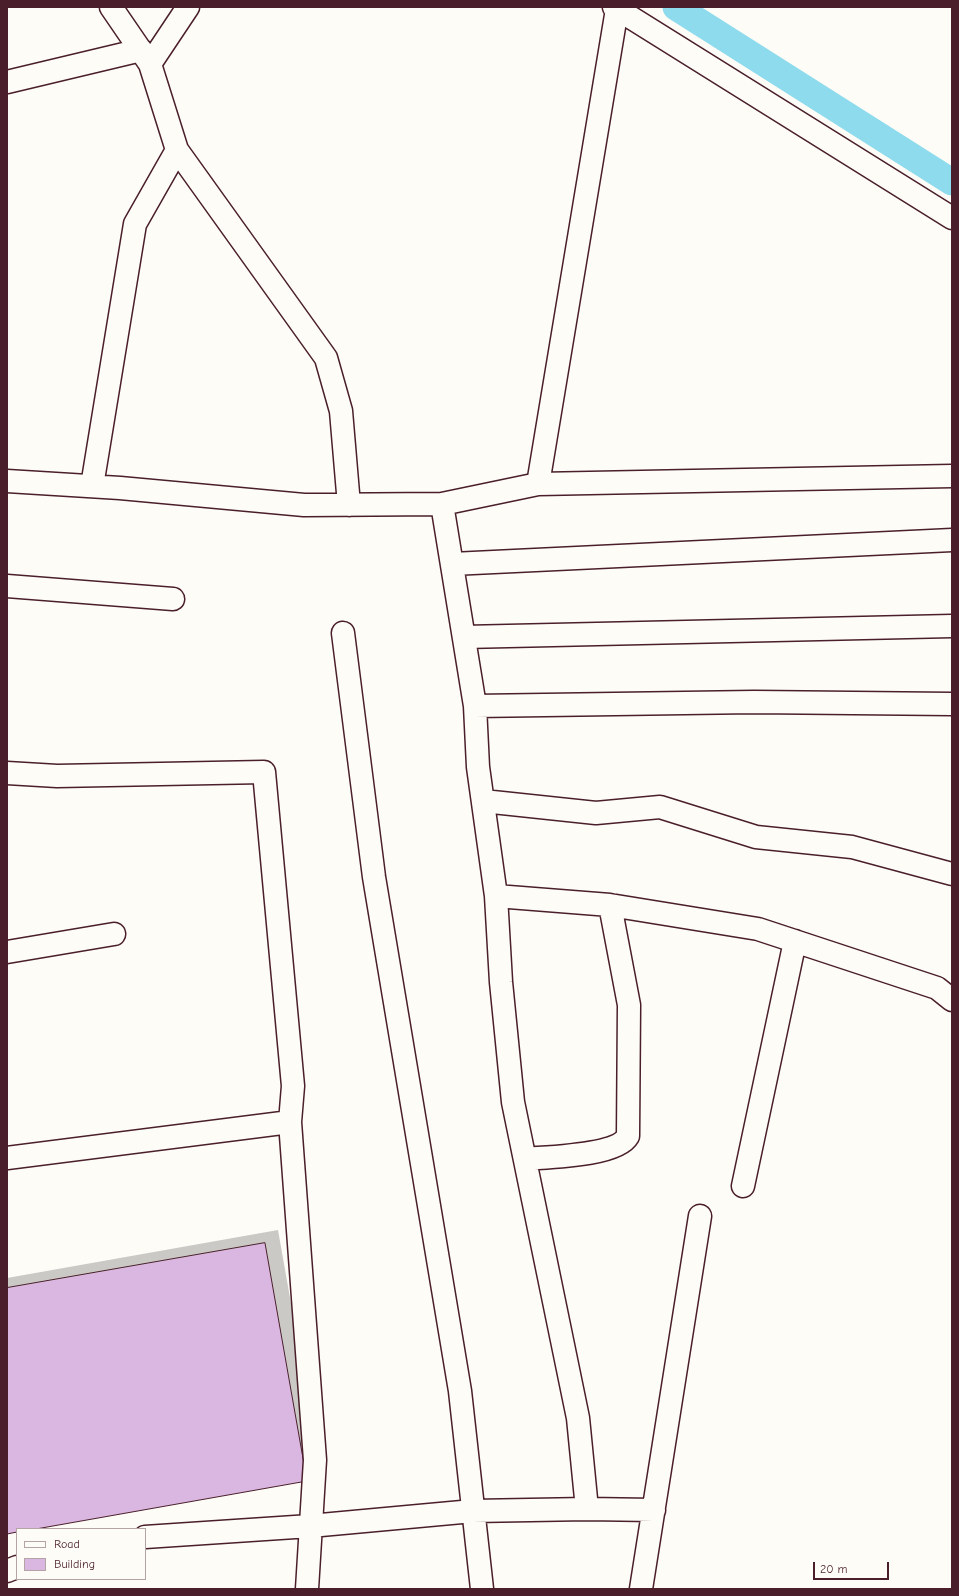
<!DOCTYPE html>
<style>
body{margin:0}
#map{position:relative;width:959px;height:1596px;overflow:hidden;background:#fdfcf7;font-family:"Comic Neue",sans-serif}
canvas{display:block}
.frame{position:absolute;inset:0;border:8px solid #4a1f2b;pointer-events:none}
.legend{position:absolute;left:16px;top:1528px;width:130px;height:52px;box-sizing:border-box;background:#fdfcf7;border:1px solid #b5a4a5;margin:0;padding:5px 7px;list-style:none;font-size:12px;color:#4a1f2b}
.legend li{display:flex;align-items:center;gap:8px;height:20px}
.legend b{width:20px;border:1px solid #b5a4a5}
.scale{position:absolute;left:813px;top:1562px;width:76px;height:18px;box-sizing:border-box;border:2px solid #4a1f2b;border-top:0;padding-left:5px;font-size:12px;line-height:14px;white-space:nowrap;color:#4a1f2b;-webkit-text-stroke:3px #fdfcf7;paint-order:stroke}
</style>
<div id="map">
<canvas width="959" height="1596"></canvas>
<div class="frame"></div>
<ul class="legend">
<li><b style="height:5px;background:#fdfcf7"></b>Road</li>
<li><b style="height:11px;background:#dab7e1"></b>Building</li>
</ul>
<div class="scale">20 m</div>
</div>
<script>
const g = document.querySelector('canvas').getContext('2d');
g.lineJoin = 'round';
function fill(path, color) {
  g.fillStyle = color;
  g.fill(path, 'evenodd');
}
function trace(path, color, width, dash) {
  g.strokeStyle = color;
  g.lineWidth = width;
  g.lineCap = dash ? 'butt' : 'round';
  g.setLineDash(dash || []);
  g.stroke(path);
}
const shadow = new Path2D(`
 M278,1230L320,1467L30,1529H17V1531L7,1533V1278Z`);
const canal = new Path2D(`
 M676,7L952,182`);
const building = new Path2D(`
 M265,1243L307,1481L36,1529H17V1532L7,1534V1288Z`);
const minor = new Path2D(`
 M111,7L150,64L188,7
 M614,7L952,218
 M7,82L141,50
 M177,150L326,358L341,411L349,505
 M7,481L120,488L304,505L442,504
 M538,484L617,9
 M92,486L135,224L177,150L150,64
 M452,564L952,540
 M7,586L173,599
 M343,633L374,877L460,1391L482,1589
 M464,637L952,626
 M475,706L754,702L952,704
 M7,773L57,776L264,772L293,1086L290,1122L7,1158
 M483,801L596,813L660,807L756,837L852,847L952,874
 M496,896L610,905L758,929L937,988L952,1000
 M7,952L114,934
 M290,1122L315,1460L307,1589
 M525,1159C547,1157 617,1156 628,1136L629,1005L610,905
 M743,1186L795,941
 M654,1510L587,1509L578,1418L513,1102L501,982L496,896L478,767L475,706L442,504L538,484L952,476
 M145,1537L310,1526L473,1511L587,1509
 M7,1571L17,1567
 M641,1589L700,1216`);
fill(shadow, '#0003');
trace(canal, '#8ddbec', 27);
fill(building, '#dab7e1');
trace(building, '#4a1f2b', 1);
trace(minor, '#4a1f2b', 25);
trace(minor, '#fdfcf7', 22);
</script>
